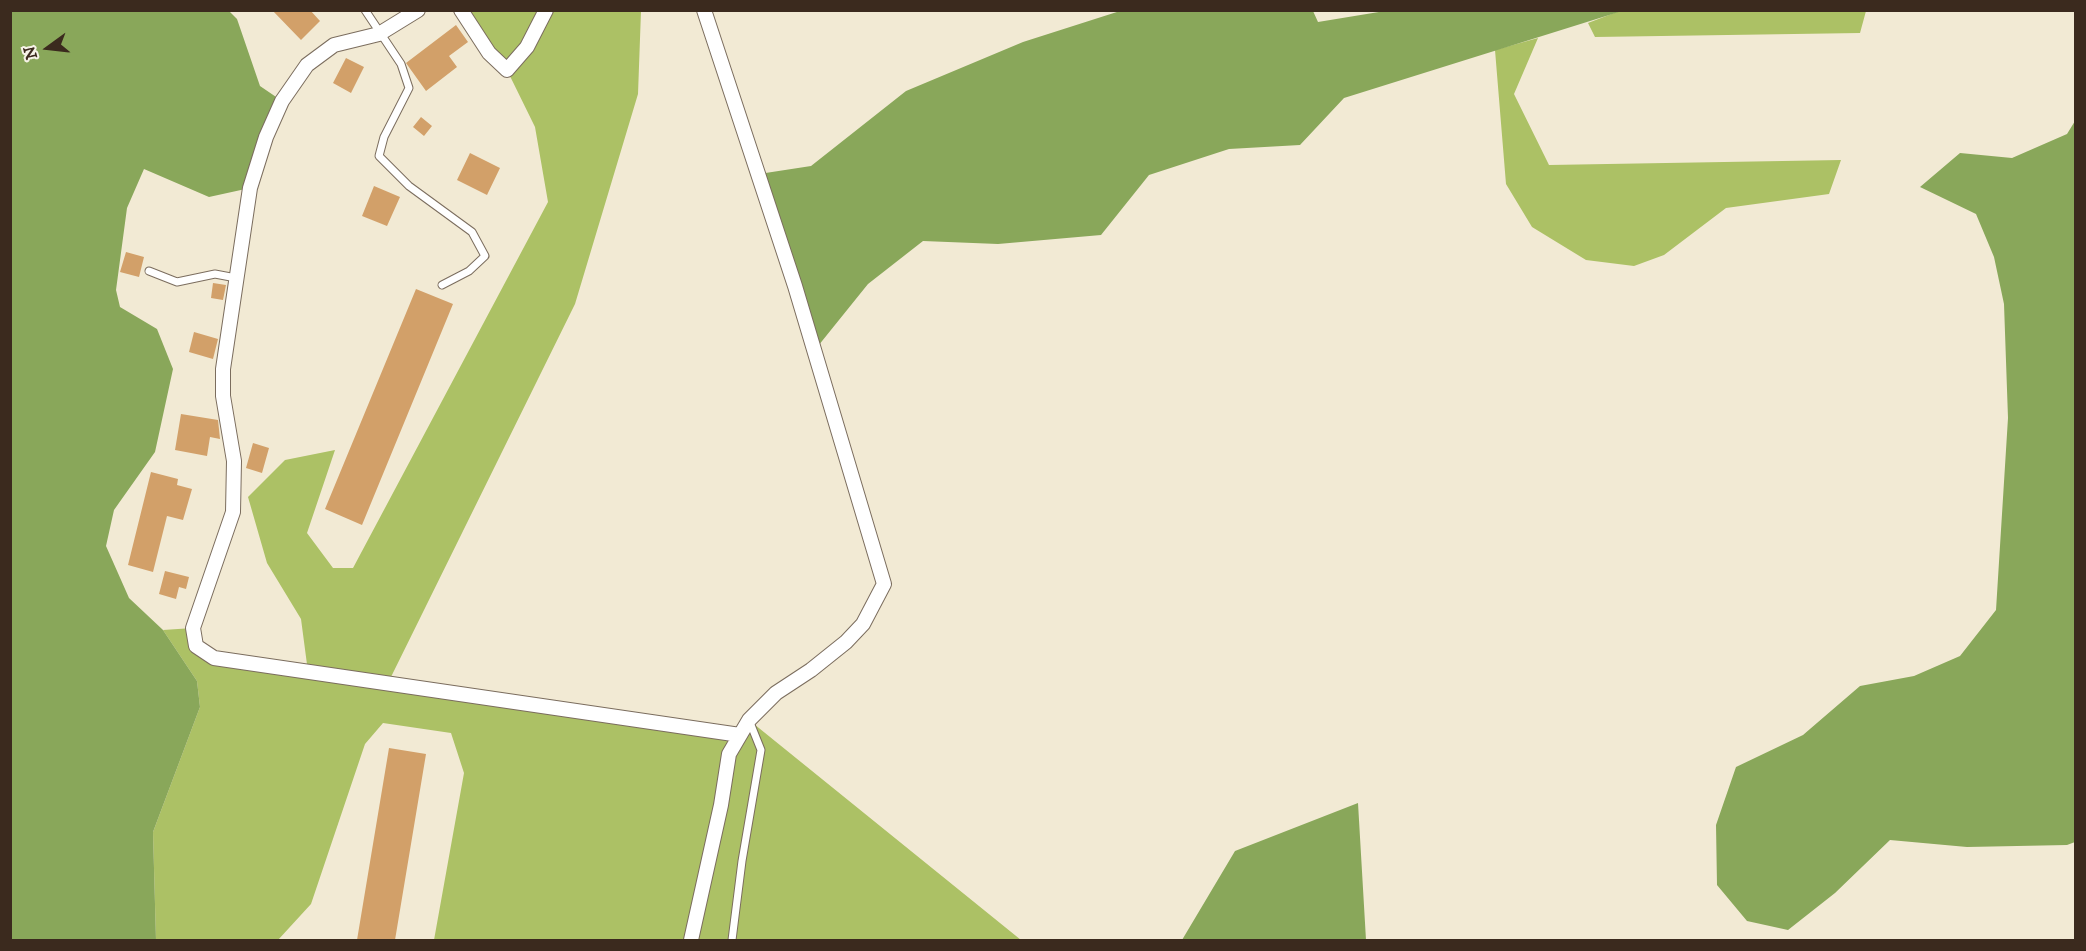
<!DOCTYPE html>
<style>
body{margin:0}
#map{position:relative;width:2086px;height:951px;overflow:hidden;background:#f2ead4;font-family:"IM FELL DW Pica",serif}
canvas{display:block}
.frame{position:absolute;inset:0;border:12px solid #3b2a1e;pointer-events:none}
.north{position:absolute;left:18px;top:18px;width:60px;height:60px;-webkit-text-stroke:4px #f7f3e8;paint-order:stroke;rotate:255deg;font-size:16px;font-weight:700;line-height:24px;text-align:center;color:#3b2a1e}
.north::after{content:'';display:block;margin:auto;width:21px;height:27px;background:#3b2a1e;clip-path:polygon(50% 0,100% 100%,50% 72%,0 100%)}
</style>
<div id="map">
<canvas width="2086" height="951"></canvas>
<div class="frame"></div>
<div class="north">N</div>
</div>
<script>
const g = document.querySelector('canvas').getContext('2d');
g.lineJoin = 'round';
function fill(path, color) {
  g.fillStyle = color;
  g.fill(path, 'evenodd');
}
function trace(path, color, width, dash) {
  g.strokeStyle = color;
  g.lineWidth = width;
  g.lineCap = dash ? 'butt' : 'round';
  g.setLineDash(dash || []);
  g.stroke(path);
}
const green = new Path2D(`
 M1622,10H1866V11L1860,33L1595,37L1588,23Z
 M461,11H641L638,94L575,304L388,683L740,735L749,720L1021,940H434L464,773L451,733L383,723L365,744L311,904L278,940H156L153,832L200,707L197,681L163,630L193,628L196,646L214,658L308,672L301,619L267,563L248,497L285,460L335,450L307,533L333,568H353L548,202L535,127L507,70Z
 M1538,38L1514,94L1549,165L1841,160L1829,194L1726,208L1664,255L1634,266L1586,260L1532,227L1506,184L1495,50Z`);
const forest = new Path2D(`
 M1391,10L1622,11L1344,98L1300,145L1229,149L1149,175L1101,235L998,244L923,241L868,284L814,351L759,174L811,166L906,91L1023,42L1120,11H1313L1318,22Z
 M10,11H229L237,19L260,86L282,101L250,188L209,197L144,169L127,208L116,290L120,307L157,329L173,369L155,452L114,510L106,546L129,598L163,630L197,681L200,707L153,832L156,940H11Z
 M2075,121V842L2067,845L1967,847L1890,840L1835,893L1788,930L1747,921L1717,885L1716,825L1736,767L1803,735L1860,686L1914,676L1960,656L1996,610L2008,418L2004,304L1994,257L1976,214L1920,187L1960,153L2012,158L2067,134Z
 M1358,803L1366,940H1182L1235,851Z`);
const building = new Path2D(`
 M272,10H310L320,21L301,40Z
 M456,25L468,42L449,56L457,67L426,91L406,63Z
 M346,58L364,67L351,93L333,83Z
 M421,117L432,126L424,136L413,127Z
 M470,153L500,168L487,195L457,180Z
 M374,186L400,197L387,226L362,216Z
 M126,252L144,257L139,277L120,272Z
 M213,283L226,285L223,300L211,298Z
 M416,289L453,304L362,525L325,509Z
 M194,332L218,339L213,359L189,352Z
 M181,414L218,420L220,439L210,437L207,456L175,450Z
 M253,443L269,448L262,473L246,468Z
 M151,472L178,479L177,485L192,489L183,520L167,516L153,572L128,565Z
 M165,571L189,577L186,589L179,587L176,599L159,594Z
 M389,748L426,754L395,940H357Z`);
const lane = new Path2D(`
 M365,10L401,64L409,88L384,137L379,156L409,186L472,232L485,256L469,271L442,285
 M149,271L177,282L215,274L236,278
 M732,940L742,861L761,750L749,720`);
const street = new Path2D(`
 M418,10L379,34L334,45L307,65L282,101L266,137L250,188L223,369V396L234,461L233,512L193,628L196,646L214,658L740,735
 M461,10L489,53L507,70L527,47L546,10
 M691,940L721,805L729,754L749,720L776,693L811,670L846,642L863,624L884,584L795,286L704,10`);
fill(green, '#acc165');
fill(forest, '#89a75a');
fill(building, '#d2a069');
trace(lane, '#7b6d5e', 9);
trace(street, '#7b6d5e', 16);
trace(lane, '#fff', 7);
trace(street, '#fff', 14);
</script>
